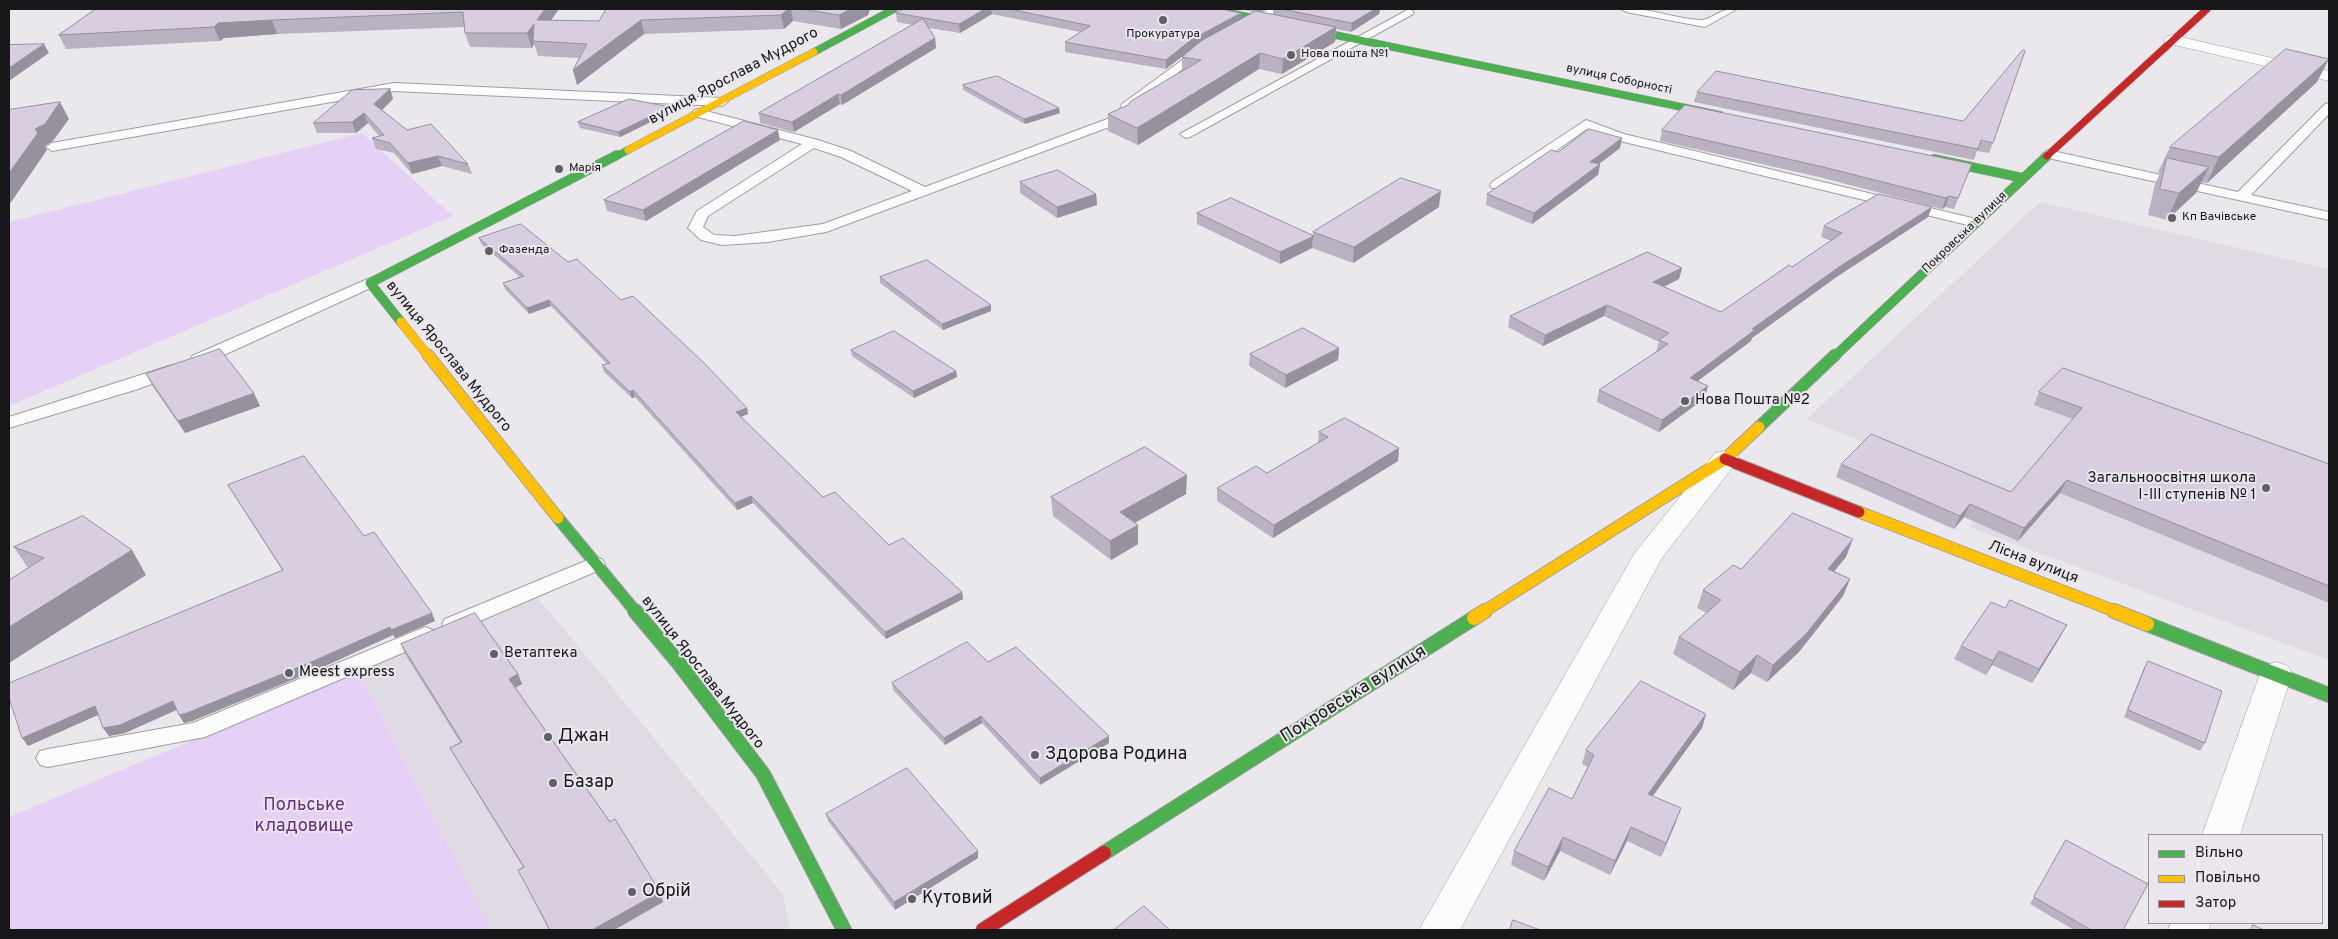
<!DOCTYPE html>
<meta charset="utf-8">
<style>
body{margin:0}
#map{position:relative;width:2338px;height:939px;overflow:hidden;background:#eae8ec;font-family:Overpass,sans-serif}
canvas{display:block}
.frame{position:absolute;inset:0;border:10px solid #171619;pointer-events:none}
.legend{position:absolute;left:2148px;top:834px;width:175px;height:90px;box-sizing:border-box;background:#ebe6ee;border:1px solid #969399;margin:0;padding:6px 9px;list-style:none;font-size:15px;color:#171619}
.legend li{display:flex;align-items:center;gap:10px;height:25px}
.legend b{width:25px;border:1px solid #969399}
</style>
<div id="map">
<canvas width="2338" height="939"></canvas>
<div class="frame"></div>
<ul class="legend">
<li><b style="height:6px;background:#4caf50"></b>Вільно</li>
<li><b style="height:6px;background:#ffc107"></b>Повільно</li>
<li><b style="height:6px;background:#c62828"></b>Затор</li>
</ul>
</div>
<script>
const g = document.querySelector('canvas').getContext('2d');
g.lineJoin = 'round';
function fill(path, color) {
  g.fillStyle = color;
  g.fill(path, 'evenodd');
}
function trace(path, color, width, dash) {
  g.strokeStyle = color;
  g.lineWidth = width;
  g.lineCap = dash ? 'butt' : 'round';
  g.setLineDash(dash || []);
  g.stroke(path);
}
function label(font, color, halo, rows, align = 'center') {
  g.font = font + ' Overpass,sans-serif';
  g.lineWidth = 4;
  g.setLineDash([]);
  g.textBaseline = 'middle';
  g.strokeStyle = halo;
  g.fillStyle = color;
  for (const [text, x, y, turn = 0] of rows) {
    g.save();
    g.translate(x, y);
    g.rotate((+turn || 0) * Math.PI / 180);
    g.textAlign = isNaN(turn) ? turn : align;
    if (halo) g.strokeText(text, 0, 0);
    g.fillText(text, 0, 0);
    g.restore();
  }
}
const built = new Path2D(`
 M2040,202L2329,269V660L1969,527L1991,494L1807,419Z
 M534,593L783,894L790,930H492L358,671Z`);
const green = new Path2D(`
 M362,133L453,216L9,406V222Z
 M358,671L492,930H9V817Z`);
const lane = new Path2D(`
 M1269,9H1281L1250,27L1246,28L1241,25Z
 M1409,9L1414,12L1413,14L1190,137L1186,138L1180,134Z
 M1621,9C1649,7 1674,19 1701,20C1712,20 1719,8 1737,9L1705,27L1626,12Z
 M1200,47L1204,48V52L1132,109L1128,120L826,232L768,242L722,245L701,240L688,228L697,211L802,144L694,116L692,113L694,110L698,109L818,140L851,151L925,187L1118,115L1122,104ZM814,148L841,157L912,191L823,224L735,236L714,235L703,227L708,216Z
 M394,83L722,98L728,102L722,106L394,91L52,151L46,147L52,143Z
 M2329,103V114L2251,195L2329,212V220L2048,158L2042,154L2048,150L2238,192L2325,104Z
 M1586,120L1624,134L1976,219L1983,223L1976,227L1616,140L1587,129L1502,188H1492L1490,185L1492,182Z
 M370,278L378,283L375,286L204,364H192L190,360L192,356Z
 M172,365L178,366L180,370L178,374L138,389L9,428V417Z
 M595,557L602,559L605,564L602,569L461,629L453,631L445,629L442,624L445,619Z
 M425,627L433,630L436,635L433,640L205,737L48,767L40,765L36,758L40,751L48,749L193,723Z`);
const street = new Path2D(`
 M2172,35L2329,71V81L2166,43L2164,40L2166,37Z
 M1725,451L1735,453L1739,459L1662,558L1460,930H1419L1634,554L1715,453Z
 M2276,662L2288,666L2292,674L2240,835H2202L2260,674L2264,666Z
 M2171,923H2211L2208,930H2168Z`);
const fastFar3 = new Path2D(`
 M1210,9L1720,115
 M814,52L894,9
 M615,157L628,150`);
const fastFar2 = new Path2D(`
 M1934,159L2023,178
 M401,322L370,283L617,155
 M1834,357L2047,156`);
const fastFar1 = new Path2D(`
 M1759,427L1835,355
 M558,518L636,612`);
const fast = new Path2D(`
 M635,611L677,661L763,774L844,930
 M2147,624L2329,695
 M1104,853L1474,618`);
const slowFar3 = new Path2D(`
 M628,150L814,52`);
const slowFar2 = new Path2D(`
 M401,322L429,357`);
const slowFar1 = new Path2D(`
 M428,355L558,518
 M1859,512L2117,612
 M1483,612L1725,459L1759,427`);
const slow = new Path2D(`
 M2114,611L2147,624
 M1474,618L1485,611`);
const jamFar2 = new Path2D(`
 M2047,156L2207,9`);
const jamFar1 = new Path2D(`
 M1725,459L1859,512`);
const jam = new Path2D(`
 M983,930L1104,853`);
const wall = new Path2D(`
 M96,9H559L551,20L599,21L606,9H870L868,15L841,29L793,21L784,29L644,34L577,85L579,58L538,56L534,44L532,48L470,47L465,33V27L277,34L224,38L220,41L66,49L59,35Z
 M904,9H1221L1241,20L1254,12L1239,9H1266L1260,12L1273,14V9H1380L1379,14L1351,32L1336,29L1335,42L1282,74L1259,69L1138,145L1108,131V114L1128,105L1182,71V57L1166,69L1065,52V42L1080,32L992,14L960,33L929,28L935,38L936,48L842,105L840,104L794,132L760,123L759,113L913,25L897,22L896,13Z
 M2317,82L2207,183L2201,182L2196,193L2167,220L2148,215L2155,184L2160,173L2158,172L2170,147Z
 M963,85L1060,113L1025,124L963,90Z
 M390,89L393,99L382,110L407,130L468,164L472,174L442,166L412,174L394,153L376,149L372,138L379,136L368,123L356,133H317L313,123Z
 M1697,92L1993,143L1989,153L1977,151L1974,160L1694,102Z
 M671,112L620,137L580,128L578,122Z
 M1662,130L1972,164L1954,209L1945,207L1942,209L1819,177L1660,141Z
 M780,140L646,221L607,211L604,200Z
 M1620,148L1599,164H1600L1598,175L1532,224L1486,205L1487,194L1558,152Z
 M1020,182L1096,194L1097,205L1057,218L1020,193Z
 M1439,207L1353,263L1312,248L1280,264L1197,224V213L1313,236V232Z
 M1928,217L1835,278L1752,338L1751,341L1698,381L1705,398L1659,432L1597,402L1599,390L1656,352L1659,342L1604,316L1543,346L1508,327L1510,316L1682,268L1679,279L1664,287L1721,312L1792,267L1831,241L1821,237L1824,226Z
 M479,238L568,262L621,300L747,408L748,414L741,417L823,497L889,545L962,592L963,599L886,639L753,503L737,510L635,397L632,398L604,372L602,365L607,364L551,306L529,314L505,289L503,283L520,277L481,244Z
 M880,277L991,311L943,330L880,283Z
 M1339,348L1338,360L1285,388L1249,366L1250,354Z
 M851,350L956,371L957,377L914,398L852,356Z
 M146,374L260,406L185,433L153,387Z
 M2039,392L2329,464V603L2060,493L2018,541L1964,517L1954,529L1836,477L1841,464L2011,492L2073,419L2034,405Z
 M1319,432L1399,448L1398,461L1273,538L1217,501V488L1267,473L1318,443Z
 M228,485L364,536L435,621L395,638L393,635L314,671L192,721L184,723L177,710L125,733L109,736L98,715L28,746L282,570L232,492Z
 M1186,494L1135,523L1138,544L1111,560L1053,516L1051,497Z
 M14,547L146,575L9,663V580L28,568Z
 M1846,557L1834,571L1850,579L1843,596L1799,652L1767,682L1751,673L1733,690L1673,654L1679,637L1707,613L1697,608L1703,590L1741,569Z
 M2005,608L2067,625L2059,639L2032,683L1992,665L1986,675L1954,659L1961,646Z
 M401,644L518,674L522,684L515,688L660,892L663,902L614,930H549L518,870L523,867L455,757L450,748L460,742L405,654Z
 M2148,661L2205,743L2200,751L2124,717L2144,668Z
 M988,662L1109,743L1040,785L982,723L945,745L893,690L892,683Z
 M1706,714L1702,728L1653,796L1676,822L1661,857L1627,841L1610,875L1560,851L1544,881L1511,865L1514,851L1572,799L1588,767L1582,764L1586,750Z
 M826,814L978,858L895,910L828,821Z
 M2066,840L2123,930H2074L2030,904Z`);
const shadedWall = new Path2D(`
 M545,9H559L541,34L537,20Z
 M788,9H791L793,21L784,29L781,15Z
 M851,9H870L868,15L841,29L839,15Z
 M985,9H991L992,14L960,33L959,24Z
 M1258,9H1266L1258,13Z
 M1375,9H1380L1379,14L1351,32L1352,23Z
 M1241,13V22L1191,49L1166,69V60L1191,40Z
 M272,20L277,34L224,38L220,41L214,27L218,23Z
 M641,20L644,34L577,85L573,70Z
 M534,24L533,41L534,44L532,48L527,33Z
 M1336,27L1335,42L1282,74L1283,59Z
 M935,38L936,48L842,105L841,95Z
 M44,44L49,53L9,81V68Z
 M1260,53L1259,69L1138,145L1137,128Z
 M2329,59L2317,82L2207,183L2219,157Z
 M390,89L393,99L378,114L374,104Z
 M838,94L840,104L794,132L792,122Z
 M60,102L69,119L53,141L45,146L47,150L9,205V173L35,129Z
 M670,107L671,112L620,137L618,132Z
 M1059,108L1060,113L1025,124L1024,119Z
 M364,113L368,123L356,133L352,122Z
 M778,130L780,140L646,221L643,210Z
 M1622,138L1620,148L1588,172L1590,162Z
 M438,156L442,166L412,174L408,163Z
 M1600,164L1598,175L1532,224L1534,213Z
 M2209,167L2196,193L2167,220L2179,193Z
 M1441,191L1439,207L1353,263L1354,247Z
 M1096,194L1097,205L1057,218V207Z
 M1949,196L1945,207L1942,209L1946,198Z
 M1932,207L1928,217L1835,278L1752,338L1751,341L1687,389L1690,378L1752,329L1839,267Z
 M1313,236L1312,248L1280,264V252Z
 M1682,268L1679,279L1651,293L1653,282Z
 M549,300L551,306L529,314L527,308Z
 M991,305V311L943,330L942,324Z
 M1607,305L1604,316L1543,346L1545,335Z
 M1339,348L1338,360L1285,388L1286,375Z
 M956,371L957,377L914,398L913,391Z
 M1708,386L1705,398L1659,432L1662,420Z
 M633,390L635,397L632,398L630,392Z
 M254,393L260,406L185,433L178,421Z
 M747,408L748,414L737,418L736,412Z
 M1399,448L1398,461L1273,538L1274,525Z
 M1187,475L1186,494L1120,531V512Z
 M2067,480L2060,493L2018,541L2024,528Z
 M751,496L753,503L737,510L735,503Z
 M1970,504L1964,517L1954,529L1960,516Z
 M1138,525V544L1111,560L1110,541Z
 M1853,539L1846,557L1822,586L1828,569Z
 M132,550L146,575L9,663V627Z
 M1850,579L1843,596L1799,652L1767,682L1773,665Z
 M962,592L963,599L886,639L885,632Z
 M432,613L435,621L395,638L391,630Z
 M2067,625L2059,639L2032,683L2039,669Z
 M390,627L393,635L314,671L192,721L184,723L179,715Z
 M1999,651L1992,665L1986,675L1993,661Z
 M1757,655L1751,673L1733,690L1740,672Z
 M518,674L522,684L513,689L509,679Z
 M173,701L178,709L125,733L109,736L103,728Z
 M95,706L100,714L28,746L22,738Z
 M1706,714L1702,728L1644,808L1648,794Z
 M981,716L982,723L945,745L944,738Z
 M1109,736V743L1040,785V778Z
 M1681,808L1676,822L1661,857L1666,843Z
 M1631,827L1627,841L1610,875L1615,861Z
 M1563,837L1560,851L1544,881L1548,867Z
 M978,851V858L895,910L894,902Z
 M660,892L663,902L614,930H592Z`);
const building = new Path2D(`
 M96,9H545L537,20L599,21L606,9H788L781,15L641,20L573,70L587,44L533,41L534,24L527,33H465L463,12L272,20L218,23L214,27L59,35Z
 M803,9H851L839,15Z
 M904,9H985L959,24L896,13Z
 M1010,9H1221L1241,13L1191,40L1166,60L1065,42L1090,26Z
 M1282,9H1375L1352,23Z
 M1256,11L1336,27L1283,59L1260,53L1137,128L1108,114L1128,105L1131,101L1201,60L1182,57L1201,41Z
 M923,19L935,38L841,95L838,94L792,122L759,113Z
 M44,44L9,68V45Z
 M2286,49L2329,59L2219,157L2170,147Z
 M2023,50L2025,51L1993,143L1981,140L1978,149L1697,92L1716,71L1963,121Z
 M997,76L1059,108L1024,119L963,85Z
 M390,89L374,104L407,130L431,124L468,164L438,156L408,163L390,143L372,138L384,135L364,113L352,122L313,123L352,90Z
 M629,99L670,107L618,132L578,122Z
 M60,102L45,124L35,129L38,133L9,173V110Z
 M1685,105L1972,164L1958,198L1949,196L1946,198L1823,167L1662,130Z
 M744,121L778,130L643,210L604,200Z
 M1589,129L1622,138L1590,162L1600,164L1534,213L1487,194L1551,150L1558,152Z
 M2167,158L2209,167L2179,193L2160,189Z
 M1058,170L1096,194L1057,207L1020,182Z
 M1401,178L1441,191L1354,247L1313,232Z
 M1879,194L1932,207L1839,267L1752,329L1755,330L1690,378L1708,386L1662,420L1599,390L1668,344L1659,340L1669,333L1607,305L1545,335L1510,316L1647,252L1682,268L1653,282L1721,312L1789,265L1792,267L1842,233L1824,226Z
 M1231,198L1314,236L1280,252L1197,213Z
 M521,224L568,262L577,259L621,300L633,296L704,363L747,408L736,412L823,497L835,492L889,545L903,538L962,592L885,632L751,496L735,503L633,390L630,392L602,365L610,363L549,300L527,308L503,283L524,276L479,238Z
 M927,260L991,305L942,324L880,277Z
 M1303,328L1339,348L1286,375L1250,354Z
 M894,331L956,371L913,391L851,350Z
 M220,349L254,393L178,421L146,374Z
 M2063,368L2329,464V586L2067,480L2024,528L1970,504L1960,516L1841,464L1871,434L2011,492L2082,408L2039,392Z
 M1345,418L1399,448L1274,525L1217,488L1256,466L1267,473L1328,437L1319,432Z
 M1145,447L1187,475L1120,512L1138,525L1110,541L1051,497Z
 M304,456L364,536L374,532L432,613L391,630L390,627L309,663L187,713L179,715L173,701L120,725L103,728L95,706L22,738L9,698V683L283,570L228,485Z
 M1793,513L1853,539L1828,569L1850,579L1806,634L1773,665L1757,655L1740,672L1679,637L1721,600L1703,590L1733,565L1741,569Z
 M83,516L132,550L9,627V580L44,558L14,547Z
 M2010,600L2067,625L2039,669L1999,651L1993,661L1961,646L1991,602L2005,608Z
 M475,613L518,674L509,679L610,822L615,819L660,892L592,930H550L518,870L524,867L450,748L462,742L401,644Z
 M967,642L988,662L1016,647L1109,736L1040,778L981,716L944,738L892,683Z
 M2148,661L2222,691L2205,743L2128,710Z
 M1641,681L1706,714L1648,794L1681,808L1666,843L1631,827L1615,861L1563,837L1548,867L1514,851L1549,788L1572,799L1594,755L1586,750Z
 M907,768L978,851L894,902L826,814Z
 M2066,840L2148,884L2123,930H2091L2034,897Z
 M1144,906L1170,930H1114Z
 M1513,920L1540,930H1510Z
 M2253,925L2264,930H2251Z`);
const markers = [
 [1163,20,5,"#616063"],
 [1291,55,5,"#616063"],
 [559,169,5,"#616063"],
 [2172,218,5,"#616063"],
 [489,251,5,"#616063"],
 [1685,401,5,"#616063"],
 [2266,488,5,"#616063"],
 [494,654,5,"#616063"],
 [289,673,5,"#616063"],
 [548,737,5,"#616063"],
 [1035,755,5,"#616063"],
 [553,783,5,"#616063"],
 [632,892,5,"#616063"],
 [912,899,5,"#616063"]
];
const farPoinames = [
 ["Прокуратура",1163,35,"center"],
 ["Нова пошта №1",1301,55],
 ["Марія",569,169],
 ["Кп Вачівське",2182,218],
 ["Фазенда",499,251]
];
const farStreetnames = [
 ["вулиця Соборності",1619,80,12],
 ["Покровська вулиця",1965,233,-44]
];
const streetNames = [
 ["вулиця Ярослава Мудрого",734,77,-28],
 ["вулиця Ярослава Мудрого",448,357,51],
 ["Лісна вулиця",2033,563,21],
 ["вулиця Ярослава Мудрого",702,673,52]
];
const poiNames = [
 ["Нова Пошта №2",1695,401],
 ["Загальноосвітня школа",2256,479,"right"],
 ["І-ІІІ ступенів № 1",2256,496,"right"],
 ["Ветаптека",504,654],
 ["Meest express",299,673]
];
const nearStreetnames = [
 ["Покровська вулиця",1354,695,-32]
];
const nearPoinames = [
 ["Джан",558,737],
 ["Здорова Родина",1045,755],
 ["Базар",563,783],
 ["Обрій",642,892],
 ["Кутовий",922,899]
];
const nearParknames = [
 ["Польське",304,806],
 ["кладовище",304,827]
];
fill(built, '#e0dae4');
fill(green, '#e5d0f6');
trace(lane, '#a09ea2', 2);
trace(street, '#a09ea2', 1);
trace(fastFar3, '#a09ea2', 8);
trace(fastFar2, '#a09ea2', 10);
trace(fastFar1, '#a09ea2', 13);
trace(fast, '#a09ea2', 16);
trace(slowFar3, '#a09ea2', 8);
trace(slowFar2, '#a09ea2', 10);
trace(slowFar1, '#a09ea2', 13);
trace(slow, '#a09ea2', 16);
trace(jamFar2, '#a09ea2', 8);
trace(jamFar1, '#a09ea2', 13);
trace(jam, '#a09ea2', 16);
fill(lane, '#fcfcfc');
fill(street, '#fcfcfc');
trace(fastFar3, '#4caf50', 7);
trace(fastFar2, '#4caf50', 9);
trace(fastFar1, '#4caf50', 11);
trace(fast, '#4caf50', 14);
trace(slowFar3, '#ffc107', 7);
trace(slowFar2, '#ffc107', 9);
trace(slowFar1, '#ffc107', 11);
trace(slow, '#ffc107', 14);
trace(jamFar2, '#c62828', 7);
trace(jamFar1, '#c62828', 11);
trace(jam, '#c62828', 14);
fill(wall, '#bab1c1');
fill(shadedWall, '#97909d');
fill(building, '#d8cee0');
trace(building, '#97909d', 1);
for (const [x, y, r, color] of markers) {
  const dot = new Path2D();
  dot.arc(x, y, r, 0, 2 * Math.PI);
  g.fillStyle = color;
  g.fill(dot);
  trace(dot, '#ebe6ee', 2);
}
label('12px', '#171619', '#ebe6ee', farPoinames, 'left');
label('12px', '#171619', '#ebe6ee', farStreetnames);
label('15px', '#171619', '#ebe6ee', streetNames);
label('15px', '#171619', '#ebe6ee', poiNames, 'left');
label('18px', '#171619', '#ebe6ee', nearStreetnames);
label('18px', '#171619', '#ebe6ee', nearPoinames, 'left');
label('18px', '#682c8d', '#ebe6ee', nearParknames);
</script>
